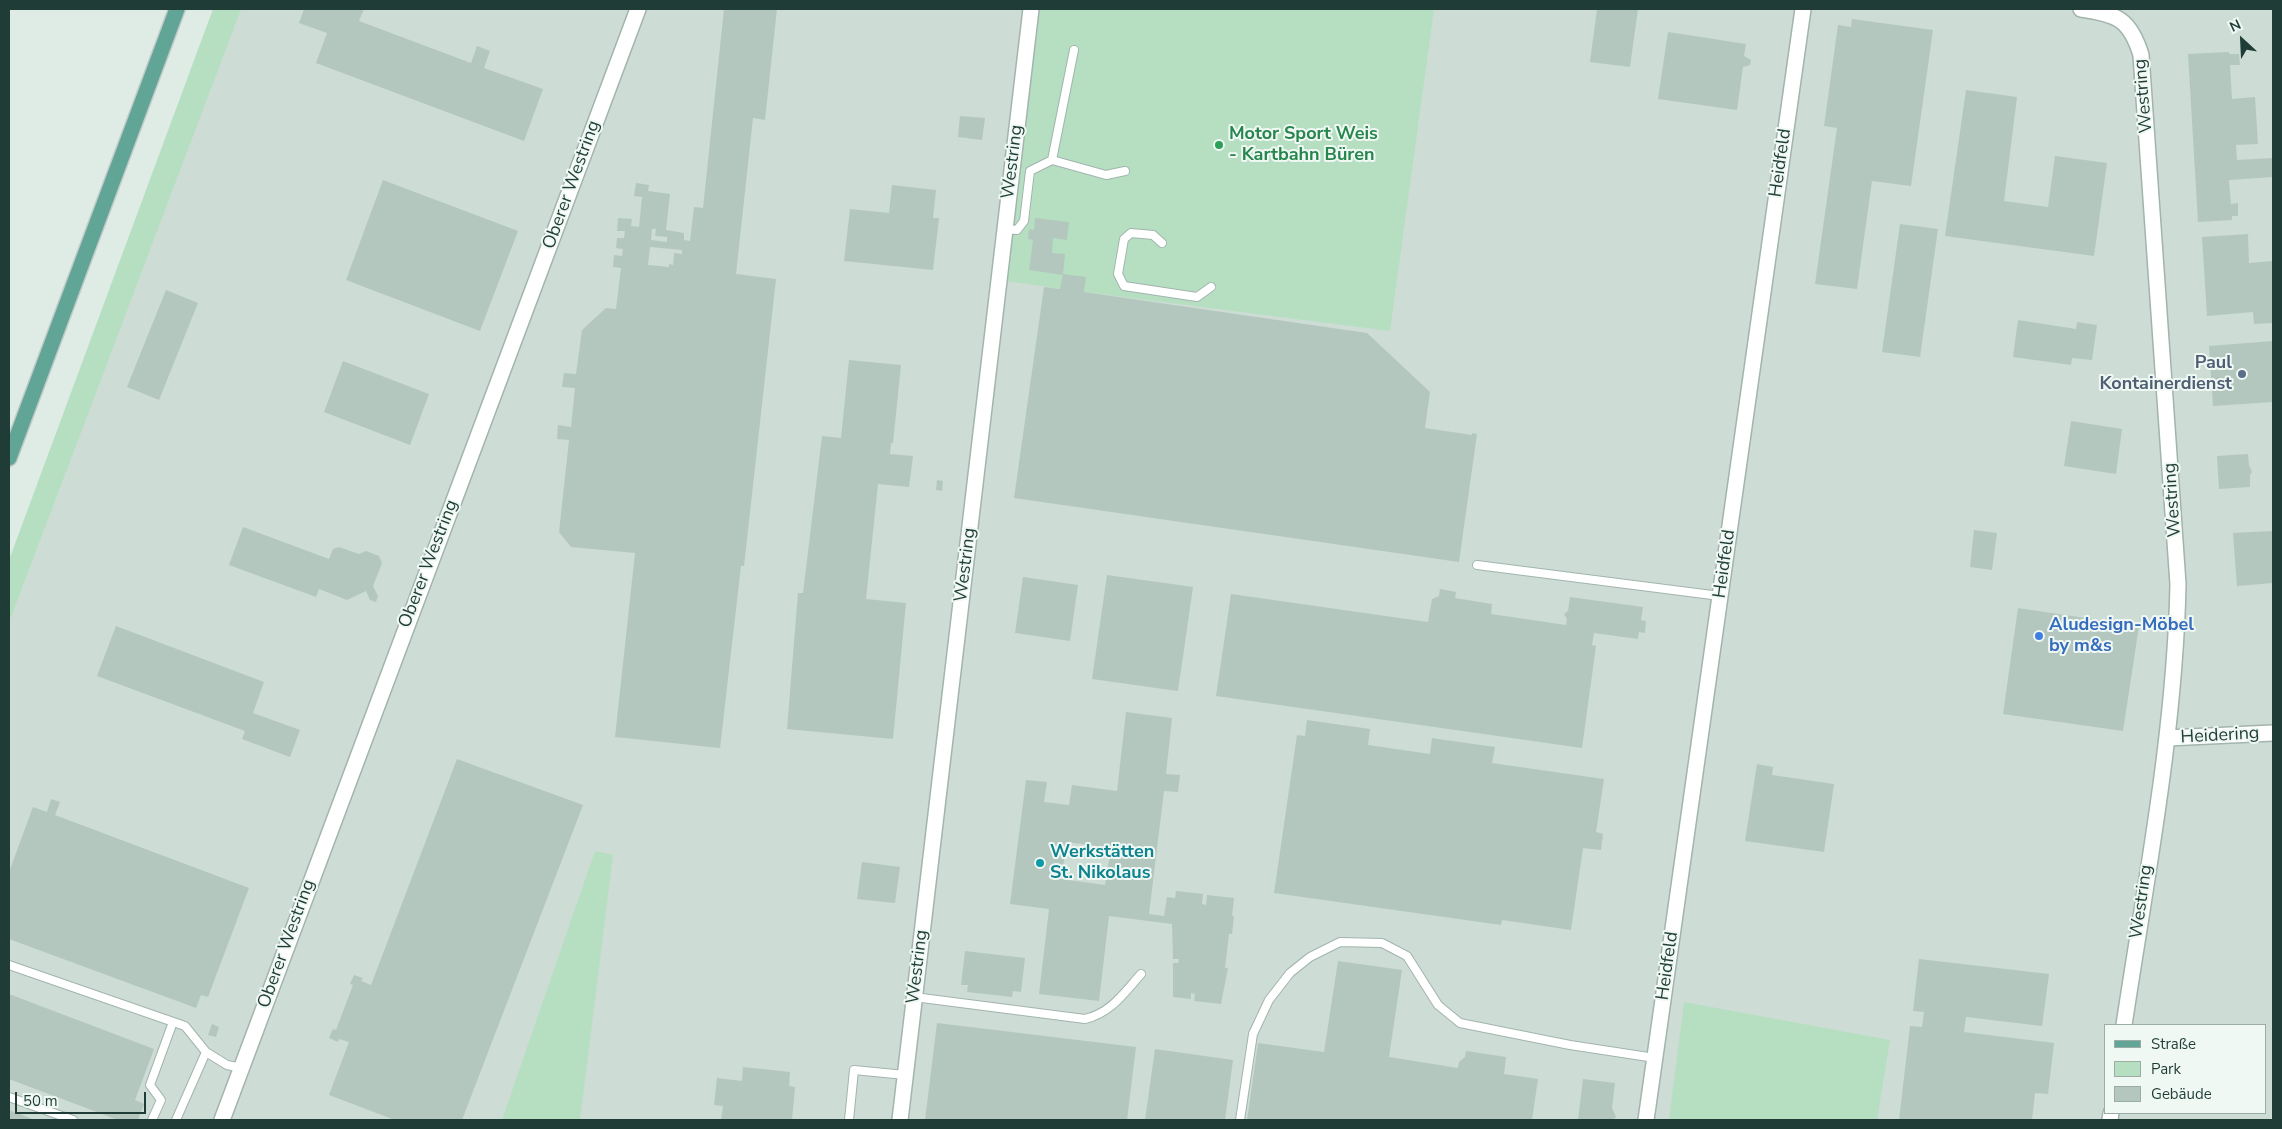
<!DOCTYPE html>
<meta charset="utf-8">
<style>
body{margin:0}
#map{position:relative;width:2282px;height:1129px;overflow:hidden;background:#dfece6;font-family:"Nunito Sans",sans-serif}
canvas{display:block}
.frame{position:absolute;inset:0;border:10px solid #1f3d36;pointer-events:none}
.legend{position:absolute;left:2104px;top:1024px;width:162px;height:90px;box-sizing:border-box;background:#f0f8f4;border:1px solid #9cada8;margin:0;padding:6px 9px;list-style:none;font-size:15px;color:#1f3d36}
.legend li{display:flex;align-items:center;gap:10px;height:25px}
.legend b{width:25px;border:1px solid #9cada8}
.north{position:absolute;left:2217px;top:15px;width:50px;height:50px;-webkit-text-stroke:4px #f0f8f4;paint-order:stroke;rotate:335deg;font-size:14px;font-weight:700;line-height:20px;text-align:center;color:#1f3d36}
.north::after{content:'';display:block;margin:auto;width:18px;height:22px;background:#1f3d36;clip-path:polygon(50% 0,100% 100%,50% 72%,0 100%)}
.scale{position:absolute;left:15px;top:1092px;width:131px;height:22px;box-sizing:border-box;border:2px solid #1f3d36;border-top:0;padding-left:6px;font-size:15px;line-height:18px;white-space:nowrap;color:#1f3d36;-webkit-text-stroke:4px #f0f8f4;paint-order:stroke}
</style>
<div id="map">
<canvas width="2282" height="1129"></canvas>
<div class="frame"></div>
<ul class="legend">
<li><b style="height:6px;background:#60a595"></b>Straße</li>
<li><b style="height:14px;background:#b6dfc2"></b>Park</li>
<li><b style="height:14px;background:#b4c7bf"></b>Gebäude</li>
</ul>
<div class="north">N</div>
<div class="scale">50 m</div>
</div>
<script>
const g = document.querySelector('canvas').getContext('2d');
g.lineJoin = 'round';
function fill(path, color) {
  g.fillStyle = color;
  g.fill(path, 'evenodd');
}
function trace(path, color, width, dash) {
  g.strokeStyle = color;
  g.lineWidth = width;
  g.lineCap = dash ? 'butt' : 'round';
  g.setLineDash(dash || []);
  g.stroke(path);
}
function label(font, color, halo, rows, align = 'center') {
  g.font = font + ' "Nunito Sans",sans-serif';
  g.lineWidth = 4;
  g.setLineDash([]);
  g.textBaseline = 'middle';
  g.strokeStyle = halo;
  g.fillStyle = color;
  for (const [text, x, y, turn = 0] of rows) {
    g.save();
    g.translate(x, y);
    g.rotate((+turn || 0) * Math.PI / 180);
    g.textAlign = isNaN(turn) ? turn : align;
    if (halo) g.strokeText(text, 0, 0);
    g.fillText(text, 0, 0);
    g.restore();
  }
}
const built = new Path2D(`
 M239,9H2273V1120H9V623ZM2106,1025H2266V1113H2106Z`);
const green = new Path2D(`
 M213,9H241L9,623V560Z
 M1040,9H1434L1390,331L1084,292L1006,281Z
 M595,851L613,855L580,1120H502Z
 M1684,1002L1890,1040L1877,1120H1669Z`);
const building = new Path2D(`
 M304,9H364L359,21L471,63L477,46L490,51L484,68L543,89L524,141L316,63L327,33L299,23Z
 M724,9H777L765,120L753,118L736,274L776,279L744,566H741L720,748L615,737L635,553L571,547L559,532L569,440L557,439L558,425L571,427L575,388L562,387L564,373L576,374L582,330L606,308L616,309L621,268L613,267L614,255L622,256L623,249L616,248L617,238H624L625,231H617L618,218L632,219L631,226L639,227L642,197L634,196L636,183L649,185L648,191L670,194L666,230L684,233V240L690,241L694,207L703,208ZM652,229H656L655,236L667,237V242L651,240ZM650,247L682,250V254L674,253L673,265L669,264V267L648,265Z
 M1597,9H1638L1630,67L1590,62Z
 M1852,19L1933,30L1911,186L1872,181L1857,289L1815,284L1837,128L1824,126L1838,25L1851,27Z
 M1668,32L1746,44L1744,56L1751,60L1750,65L1743,67L1737,110L1658,99Z
 M2229,52V54H2239L2240,65H2230L2232,99L2255,97L2258,144L2236,145L2237,160L2273,158V177L2229,180L2231,204L2238,203V216H2232V220L2198,222L2188,54Z
 M1966,90L2017,97L2004,201L2048,207L2055,156L2107,163L2094,256L1945,236Z
 M960,116L985,118L982,140L958,137Z
 M383,180L518,231L480,331L346,280Z
 M892,185L936,190L933,218H939L933,270L844,261L850,209L889,213Z
 M1035,218L1069,222L1067,240L1053,238L1052,253L1065,254L1063,275L1029,270L1033,240L1028,239L1029,229L1034,230Z
 M1900,224L1938,229L1920,357L1882,352Z
 M2248,234L2249,263L2273,261V323L2254,324L2253,312L2207,316L2202,237Z
 M1063,274L1086,277L1084,292L1367,333L1430,392L1425,428L1472,435V433L1477,434L1459,562L1014,498L1044,287L1060,289Z
 M166,290L198,303L159,400L127,387Z
 M2018,320L2076,329L2077,322L2097,325L2092,360L2072,358L2071,365L2013,357Z
 M2273,341V402L2213,406L2209,346Z
 M849,360L901,365L893,443H891L890,454L913,456L909,487L878,484L866,599L906,603L893,739L787,729L798,593H803L822,436L841,438Z
 M343,361L429,394L410,445L324,412Z
 M2071,421L2122,429L2116,474L2064,466Z
 M2248,454L2249,465L2252,472L2250,475V487L2219,489L2217,456Z
 M937,480L943,481L942,491L936,490Z
 M243,527L329,559L333,549L339,547L359,554L366,551L379,556L382,563L373,586L378,596L376,602L370,600L366,591L347,600L319,589L316,597L229,565Z
 M1974,530L1997,533L1992,570L1970,567Z
 M2273,531V583L2237,586L2233,533Z
 M1107,575L1193,587L1178,691L1092,679Z
 M1023,577L1078,585L1070,641L1015,633Z
 M1440,589L1456,592L1455,598L1492,604L1491,614L1566,625L1567,619L1564,614L1568,611L1570,597L1643,607L1641,620L1646,621L1645,633L1639,632L1638,639L1594,633L1592,645L1596,646L1582,748L1216,696L1231,594L1428,622L1432,599L1439,596Z
 M2018,608L2139,626L2123,731L2003,714Z
 M116,626L264,682L253,713L300,730L290,757L242,739L245,731L97,676Z
 M1126,712L1172,718L1166,774L1180,775L1178,792L1164,791L1149,914L1164,916L1167,897L1175,898L1176,891L1203,894L1202,904L1206,905L1207,895L1234,898L1232,916H1234L1232,934H1229L1225,968H1228L1221,1004L1194,1001L1195,994L1191,993V999L1173,997V963H1178L1179,959H1173L1172,924L1109,916L1099,1001L1039,994L1049,909L1010,904L1026,780L1047,782L1044,802L1069,805L1072,785L1117,791ZM1067,842L1111,848L1105,885L1061,879Z
 M1307,720L1370,729L1368,745L1430,754L1432,738L1445,740L1495,747L1492,763L1604,779L1596,832L1603,834L1601,850L1583,848L1571,930L1502,920L1501,925L1274,893L1297,735L1305,736Z
 M457,759L583,805L462,1120H395L329,1095L349,1042L339,1039L338,1042L329,1038L333,1029L336,1030L353,985L350,984L354,975L363,978L361,981L371,985Z
 M1757,764L1773,767L1772,775L1834,784L1824,852L1745,841Z
 M51,799L60,802L55,815L249,888L208,997L201,995L196,1008L9,939V872L33,807L47,812Z
 M862,862L900,867L895,903L857,899Z
 M965,951L1025,958L1021,992L1013,991L1012,997L967,992L968,985H961Z
 M1919,959L2049,974L2042,1026L1966,1017L1964,1032L2054,1043L2048,1094L2035,1093L2032,1120H1899L1910,1026L1922,1027L1924,1012L1913,1011Z
 M1338,961L1402,970L1389,1057L1458,1068L1459,1062L1465,1057L1466,1051L1506,1057L1504,1074L1538,1079L1532,1120H1247L1258,1043L1324,1052Z
 M9,994L154,1049L135,1100L144,1104L138,1120H118L9,1079Z
 M937,1023L1136,1047L1127,1120H925Z
 M212,1024L219,1027L216,1037L208,1035Z
 M1155,1049L1233,1060L1225,1120H1145Z
 M743,1067L790,1072L789,1086L795,1087L792,1120H721L723,1106L714,1105L717,1078L742,1081Z
 M1583,1079L1615,1083L1612,1108L1616,1117L1613,1120H1578Z
 M9,1110L35,1120H9Z`);
const service = new Path2D(`
 M1052,160L1074,50
 M1005,229L1017,230L1024,221L1030,171L1052,160L1106,175L1125,171
 M1162,243L1153,235L1131,233L1124,239L1118,274L1124,286L1197,297L1211,287
 M1477,565L1720,596
 M9,965L185,1026L206,1052
 M914,997L1085,1019C1111,1013 1124,993 1141,974
 M9,1097L73,1120
 M152,1120L161,1100L150,1085L173,1022
 M176,1120L206,1052L227,1065L242,1068
 M849,1120L854,1070L905,1075
 M1240,1120L1253,1034L1269,1000L1290,973L1310,957L1340,942L1382,943L1407,956L1438,1005L1460,1023L1570,1045L1655,1058`);
const minor = new Path2D(`
 M2081,9C2117,14 2130,19 2141,55L2178,584C2175,732 2146,879 2124,1025
 M2167,738L2273,733
 M222,1120L638,9
 M900,1120L1031,9
 M1646,1120L1803,9
 M2110,1120L2111,1113`);
const primary = new Path2D(`
 M9,458L177,9`);
const markers = [
 [1219,145,5,"#2e9e5b"],
 [2242,374,5,"#5c6f8a"],
 [2039,636,5,"#3f7fe0"],
 [1040,863,5,"#0f9aa8"]
];
const streetNames = [
 ["Westring",2144,96,-95],
 ["Westring",1013,162,-83],
 ["Heidfeld",1781,163,-82],
 ["Oberer Westring",572,185,-70],
 ["Westring",2173,500,-94],
 ["Oberer Westring",429,564,-69],
 ["Heidfeld",1725,564,-82],
 ["Westring",966,565,-83],
 ["Heidering",2220,736,-3],
 ["Westring",2142,902,-82],
 ["Oberer Westring",287,944,-70],
 ["Heidfeld",1668,966,-82],
 ["Westring",918,967,-83]
];
const leisureNames = [
 ["Motor Sport Weis",1229,135],
 ["- Kartbahn Büren",1229,156]
];
const serviceNames = [
 ["Paul",2232,364],
 ["Kontainerdienst",2232,385]
];
const shopNames = [
 ["Aludesign-Möbel",2049,626],
 ["by m&s",2049,647]
];
const cultureNames = [
 ["Werkstätten",1050,853],
 ["St. Nikolaus",1050,874]
];
fill(built, '#cddcd5');
fill(green, '#b6dfc2');
fill(building, '#b4c7bf');
trace(service, '#a2b4ae', 10);
trace(minor, '#a2b4ae', 18);
trace(primary, '#c0c9c7', 18);
trace(service, '#fff', 8);
trace(minor, '#fff', 15);
trace(primary, '#60a595', 15);
for (const [x, y, r, color] of markers) {
  const dot = new Path2D();
  dot.arc(x, y, r, 0, 2 * Math.PI);
  g.fillStyle = color;
  g.fill(dot);
  trace(dot, '#f0f8f4', 2);
}
label('18px', '#1f3d36', '#f0f8f4', streetNames);
label('bold 18px', '#27864d', '#f0f8f4', leisureNames, 'left');
label('bold 18px', '#4e5e75', '#f0f8f4', serviceNames, 'right');
label('bold 18px', '#366cbe', '#f0f8f4', shopNames, 'left');
label('bold 18px', '#0d838f', '#f0f8f4', cultureNames, 'left');
</script>
